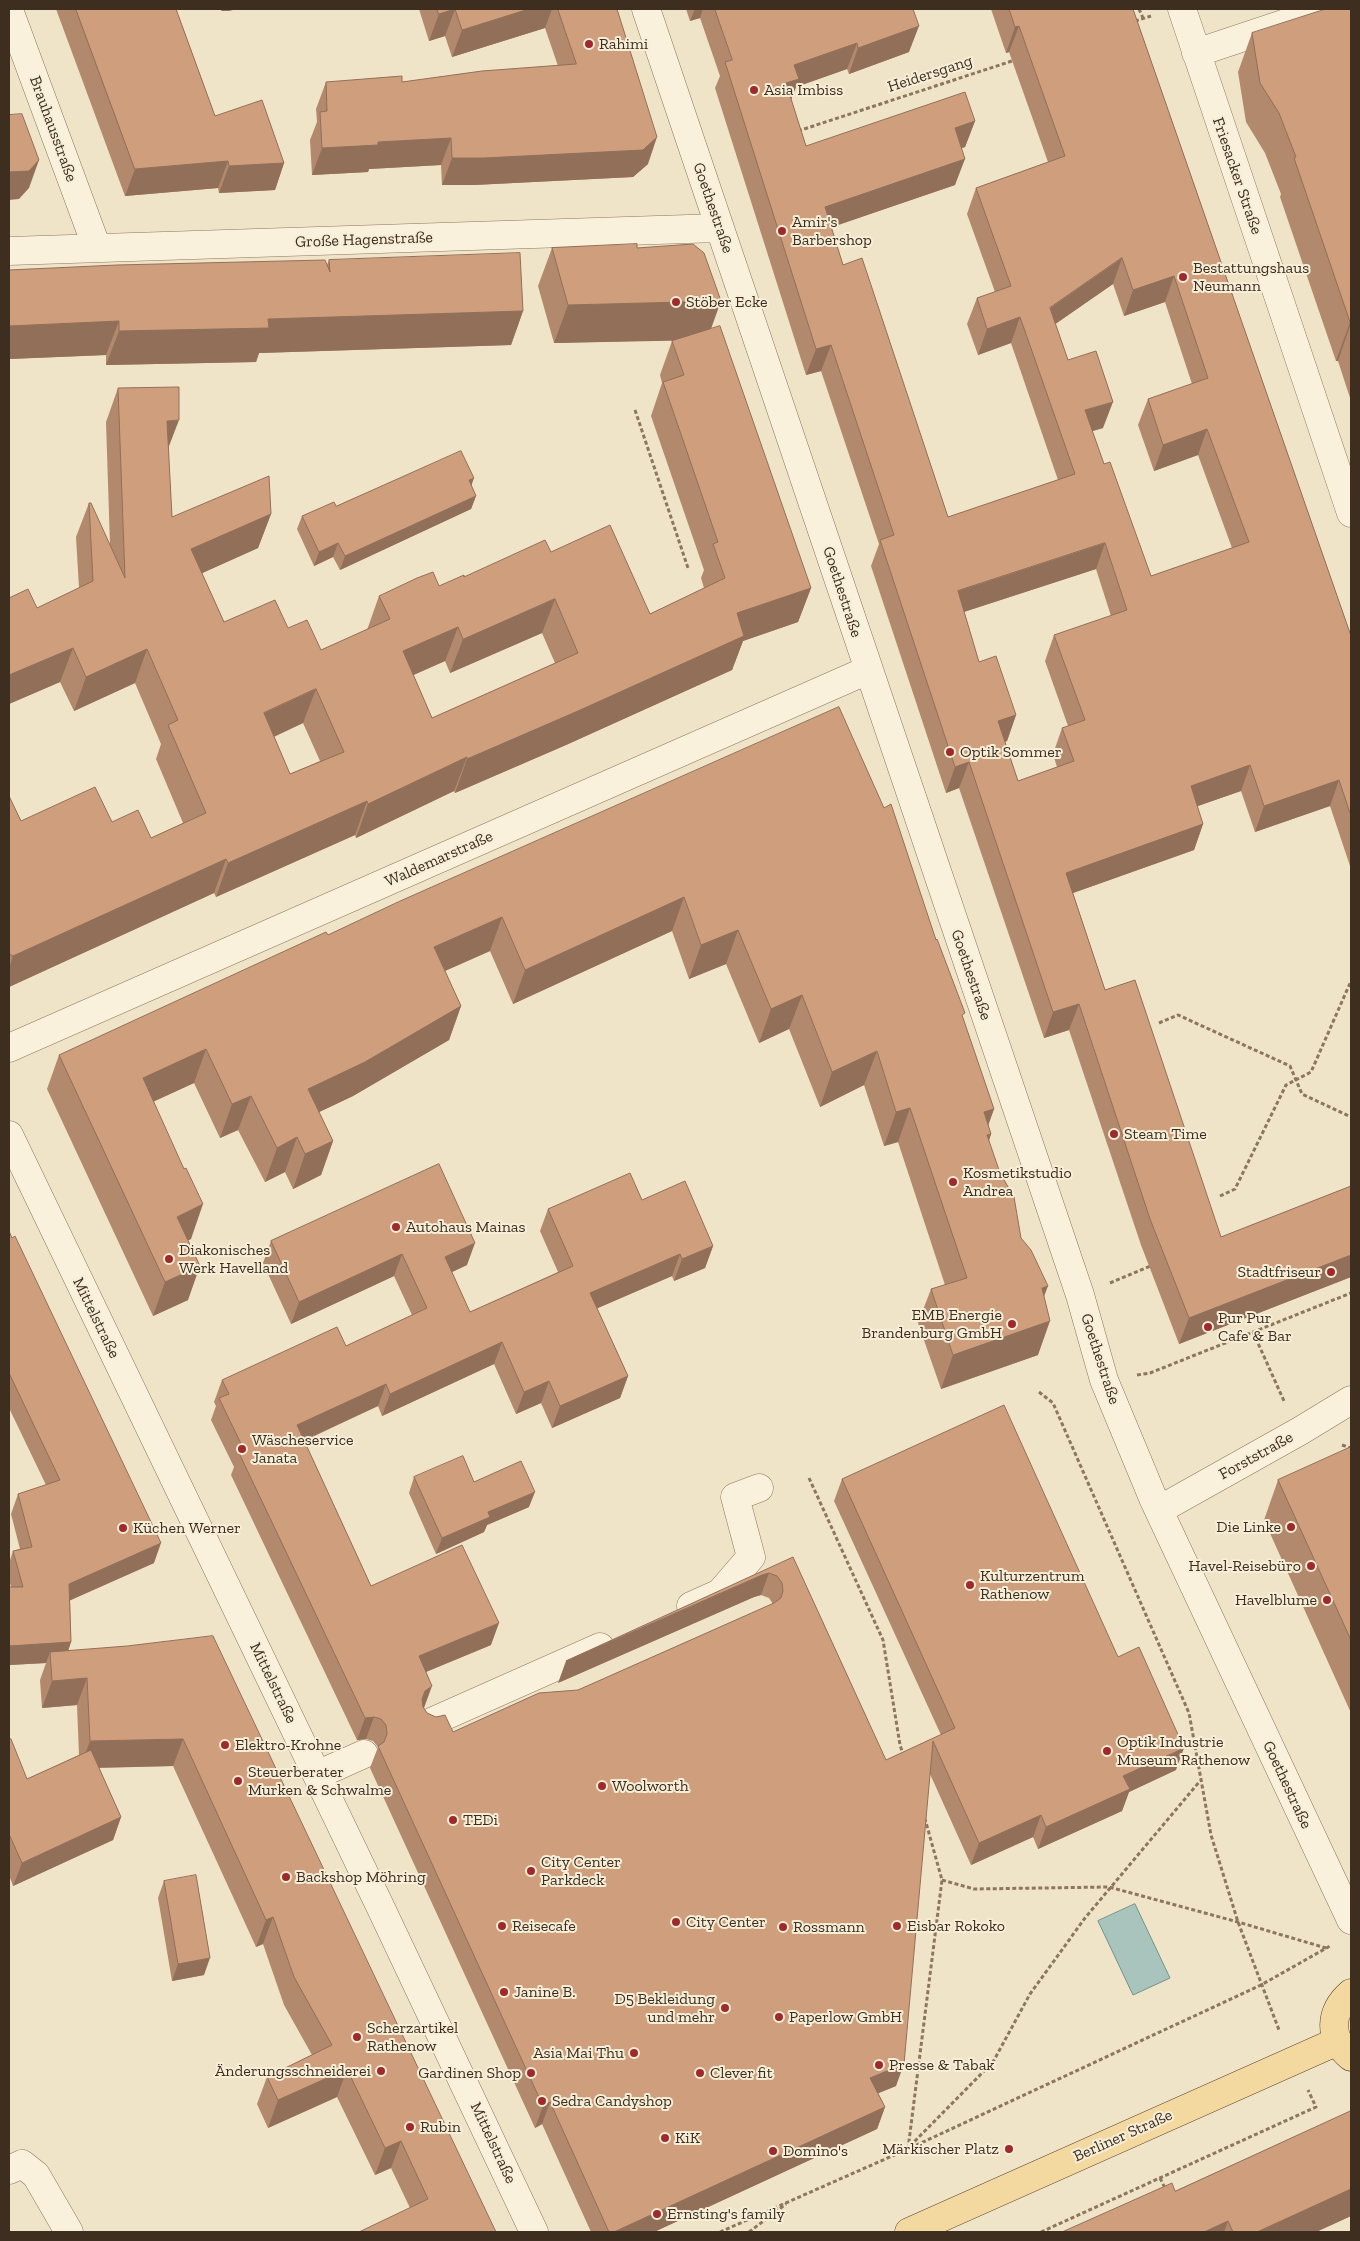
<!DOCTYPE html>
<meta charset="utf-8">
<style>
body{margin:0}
#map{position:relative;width:1360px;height:2241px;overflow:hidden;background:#f0e4c8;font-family:"Zilla Slab",serif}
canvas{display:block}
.frame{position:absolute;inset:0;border:10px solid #3d2e20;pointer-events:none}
</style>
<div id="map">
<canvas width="1360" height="2241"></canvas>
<div class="frame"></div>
</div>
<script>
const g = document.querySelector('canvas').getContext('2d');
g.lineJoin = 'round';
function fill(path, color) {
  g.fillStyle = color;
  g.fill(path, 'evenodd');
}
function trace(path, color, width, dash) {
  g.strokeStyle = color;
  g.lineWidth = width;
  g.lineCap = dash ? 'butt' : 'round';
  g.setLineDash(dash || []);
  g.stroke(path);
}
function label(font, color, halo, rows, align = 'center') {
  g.font = font + ' "Zilla Slab",serif';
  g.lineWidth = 4;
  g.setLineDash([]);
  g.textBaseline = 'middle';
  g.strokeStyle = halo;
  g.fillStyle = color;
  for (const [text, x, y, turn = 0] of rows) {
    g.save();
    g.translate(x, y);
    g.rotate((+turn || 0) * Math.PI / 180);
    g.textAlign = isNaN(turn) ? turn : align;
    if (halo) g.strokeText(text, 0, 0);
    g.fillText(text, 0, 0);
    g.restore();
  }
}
const water = new Path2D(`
 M1135,1904L1170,1978L1133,1995L1098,1921Z`);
const path = new Path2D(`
 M1139,9L1143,18
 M1135,21L1151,16
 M798,131L1015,60
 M635,410L688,568
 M1159,1023L1178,1015L1290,1066L1302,1094L1351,1117
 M1220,1196L1235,1189L1286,1085L1311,1072L1351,981
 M1110,1283L1153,1265
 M1253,1332L1284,1401
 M1137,1375L1150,1373L1351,1293
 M1039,1392L1053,1403L1189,1713L1211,1835L1238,1922L1279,2030
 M1342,1445L1351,1448
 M809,1478L883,1640L900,1745L904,1757
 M942,1880L974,1889L1109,1887L1238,1922L1326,1948
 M910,2146L993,2062L1030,1994L1085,1918L1200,1781
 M908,2149L942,1880L925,1819
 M1160,2178L1165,2188
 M720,2232L908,2149L1261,1985L1330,1946
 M749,2232L786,2204
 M1041,2232L1316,2107L1308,2090`);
const minor = new Path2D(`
 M646,9L1080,1295L1104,1380L1153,1498L1351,1920
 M1182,9L1351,513
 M9,10L97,248
 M1196,53L1328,9
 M9,251L719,228
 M9,1048L868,670
 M9,1135L379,1904L534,2232
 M1159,1510L1300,1431L1351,1400
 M691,1606L720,1593L751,1557L735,1497L759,1488
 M429,1723L600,1647
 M317,1775L364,1754
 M9,2170L22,2164L36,2175L69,2232`);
const major = new Path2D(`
 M1351,1993C1329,2012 1328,2038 1351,2057
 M909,2232L1338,2041`);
const wall = new Path2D(`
 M56,9H176L215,116L284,163L275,190L219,193L218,188L125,196Z
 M419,9H617L648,164L633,177L474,185H442L441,165L369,169L368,172L312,175L310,140L317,122L316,109L326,82H402L558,66L545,28L452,57L445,36L429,41Z
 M686,9H913L909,52L849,74L847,69L796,87L791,100L806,146L975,121L965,147L961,148L955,185L831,227L843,265L948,517L1058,480L1011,343L978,355L967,324L977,298L995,292L967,214L976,188L1048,162L1009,52L1006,53L991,9H1133L1351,636V869L1330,806L1255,832L1241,791L1197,806L1203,824L1194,850L1073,893L1105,990L1221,1237L1351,1186V1277L1179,1344L1141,1245L1069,1030L1044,1038L959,788L946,793L871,566L879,544L821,371L806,375L715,88L720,76L700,18L690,21ZM1113,284L1124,316L1165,302L1192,384L1148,399L1138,425L1154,471L1198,455L1232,548L1151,576L1104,464L1092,431L1103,428L1068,360L1055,324ZM1096,569L1111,616L1054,635L1045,661L1068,726L1062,728L1053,754L1057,767L1018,781L1005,742L1007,741L1016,715L979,662L964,612Z
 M1351,9V401L1338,361H1336L1280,197L1281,194L1265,153L1246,122L1238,72L1252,33Z
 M552,248H637L711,329L811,588L798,622L743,641L732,670L566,745L455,793L454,791L356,838L355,835L216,897L214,893L9,987V796L21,821L112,822L151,838L183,823L156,759L161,744L135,683L74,711L60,682L9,704V598L37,608L79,588L76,537L89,503L110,545L106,422L118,388L168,448L172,517L271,514L258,548L202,573L224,622L288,628L321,650L367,630L379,596L439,586L464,577L551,552L650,614L704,588L701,578L704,570L651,416L662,383L660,375L672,341L675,340L554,343L538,286ZM542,633L555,663L432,718L413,675L445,661L450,673ZM303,723L320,761L290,774L274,737Z
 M329,260L523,311L511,345L259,353L256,362L106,365V355L9,359V270L327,265Z
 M471,485L476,496L471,509L340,570L333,557L314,566L297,529L302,516L336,506Z
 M839,707L936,940L994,1109L988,1124L991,1134L989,1141L1021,1238L1044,1296L1038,1355L941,1389L918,1323L931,1289L945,1285L898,1142L884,1146L864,1085L820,1107L789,1029L759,1043L726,964L689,979L672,931L513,1004L490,951L445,971L461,1006L449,1040L353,1096L319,1112L333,1141L321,1175L293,1189L285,1172L265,1182L238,1130L220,1138L194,1083L153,1102L191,1239L188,1240V1300L153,1316L47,1089L59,1055L328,935Z
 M439,1164L467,1265L452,1272L470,1312L558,1272L540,1231L548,1209L642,1200L713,1246L705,1268L674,1281L672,1276L597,1308L628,1376L620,1398L552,1428L541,1403L516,1414L494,1364L382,1416L378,1406L304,1441L371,1586L491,1645L426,1672L424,1708L427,1713L453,1732L578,1690L773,1604L769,1598L761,1595L754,1597L558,1683L793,1557L886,1760L941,1735L834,1501L842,1479L1118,1657L1176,1770L1129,1792L1122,1811L1038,1849L1033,1837L971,1865L930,1774L896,2086L878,2093L885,2107L877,2129L654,2232H591L542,2124L535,2128L370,1768L378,1747L373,1741L366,1739L357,1740L231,1475L234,1467L211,1420L216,1406L214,1402L222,1380L346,1346L412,1315L394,1276L291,1324L263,1263L271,1241Z
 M9,1231L154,1563L70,1600L71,1642L68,1651L127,1646L496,2232L410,2208L391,2168L375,2175L337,2097L268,2128L257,2104L267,2077L312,2055L284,2005L263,1944L256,1947L173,1766L99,1768L121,1817L113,1840L13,1886L9,1875V1740L27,1779L79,1755L77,1705L42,1708L40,1680L46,1663L9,1665V1587H11L9,1580V1563L13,1551L20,1549L11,1514L18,1494L46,1485L9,1408Z
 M1351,1447V1713L1264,1520L1278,1480Z
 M414,1477L474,1482L529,1507L487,1525L484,1532L436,1554L409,1493Z
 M164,1881L204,1975L172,1981L158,1898Z
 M1351,2111V2216L1316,2232H1062L1175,2191Z`);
const shadedWall = new Path2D(`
 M222,9H237L229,11H221Z
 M455,9L445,36L429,41L439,14Z
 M529,9H552L545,28L452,57L462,30Z
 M695,9H703L700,18L690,21Z
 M919,26L909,52L849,74L858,48Z
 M1019,26L1009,52L1006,53L1015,27Z
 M857,43L847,69L796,87L789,105L786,83L794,65Z
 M975,121L965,147L945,154L955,128Z
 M657,137L648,164L633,177L474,185H442L452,158Z
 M451,138L441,165L369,169L368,172L312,175L322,148L378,142Z
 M965,159L955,185L815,233L825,207Z
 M39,160L29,188L19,199L9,200V172Z
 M228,161L218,188L125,196L135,169Z
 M284,163L275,190L219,193L229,166Z
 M1122,258L1113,284L1041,334L1050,308Z
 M1174,276L1165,302L1124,316L1133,290Z
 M721,301L707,340L554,343L568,305Z
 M523,311L511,345L259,353L256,362L106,365L119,331L268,319Z
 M1020,317L1011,343L978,355L987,329Z
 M119,321L106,355L9,359V326Z
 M1350,322H1351V323L1338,361H1336Z
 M831,345L821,371L806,375L816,349Z
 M1113,402L1103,428L1076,436L1085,410Z
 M179,420L166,454L167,421Z
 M1207,429L1198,455L1154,471L1163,445Z
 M474,478L469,492V480Z
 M476,496L471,509L340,570L345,556Z
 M271,514L258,548L178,584L191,549Z
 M338,543L333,557L314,566L319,552Z
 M1105,543L1096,569L948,617L958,591Z
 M811,588L798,622L743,641L732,670L566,745L455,793L467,759L737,613Z
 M555,599L542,633L450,673L463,639Z
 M458,627L445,661L391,685L403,651Z
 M73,648L60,682L9,704V675Z
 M147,649L135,683L74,711L86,677Z
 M316,689L303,723L251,747L264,713Z
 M1016,715L1007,741L988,747L998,721Z
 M467,757L454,791L356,838L368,804Z
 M969,762L959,788L946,793L955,767Z
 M1250,765L1241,791L1181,812L1191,786Z
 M1339,780L1330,806L1255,832L1264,806Z
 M367,801L355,835L216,897L228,863Z
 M1203,824L1194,850L1056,899L1066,873Z
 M226,859L214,893L9,987V969L13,956Z
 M684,897L672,931L513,1004L525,970Z
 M502,917L490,951L422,981L434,947Z
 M738,930L726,964L689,979L701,945Z
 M802,995L789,1029L759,1043L771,1009Z
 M1079,1004L1069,1030L1044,1038L1053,1012Z
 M461,1006L449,1040L353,1096L296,1123L308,1089Z
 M206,1049L194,1083L130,1112L143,1078Z
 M877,1051L864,1085L820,1107L832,1072Z
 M251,1096L238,1130L220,1138L232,1104Z
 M910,1108L898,1142L884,1146L896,1112Z
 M994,1109L982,1143L984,1112Z
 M991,1134L979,1168L987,1135Z
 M297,1137L285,1172L265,1182L277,1148Z
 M333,1141L321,1175L293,1189L305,1154Z
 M203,1204L191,1239L165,1251L177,1217Z
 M475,1243L467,1265L437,1279L445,1257Z
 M713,1246L705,1268L674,1281L682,1259Z
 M402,1254L394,1276L291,1324L299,1302Z
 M680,1254L672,1276L582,1315L590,1293Z
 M1351,1255V1277L1179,1344L1189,1318Z
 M200,1266L188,1300L153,1316L165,1282Z
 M1048,1286L1035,1320L1042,1288Z
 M1050,1321L1038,1355L941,1389L953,1355Z
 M502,1342L494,1364L382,1416L390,1394Z
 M628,1376L620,1398L552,1428L560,1406Z
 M549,1381L541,1403L516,1414L524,1392Z
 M386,1384L378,1406L289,1447L297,1425Z
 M535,1492L529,1507L487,1525L484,1532L436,1554L442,1538L488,1512Z
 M161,1543L154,1563L62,1604L69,1584Z
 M769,1573L761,1595L754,1597L558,1683L566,1661L762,1575Z
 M499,1623L491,1645L411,1678L419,1656Z
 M71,1642L64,1662L50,1652L46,1663L9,1665V1646Z
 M87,1678L77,1705L42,1708L52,1681Z
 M432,1686L424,1708L417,1713L425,1691Z
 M374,1717L366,1739L357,1740L365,1718Z
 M183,1739L173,1766L80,1768L90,1741Z
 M1184,1748L1176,1770L1129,1792L1122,1811L1038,1849L1046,1827L1123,1776Z
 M1041,1815L1033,1837L971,1865L979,1843Z
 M121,1817L113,1840L13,1886L22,1863Z
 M273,1917L263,1944L256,1947L266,1920Z
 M210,1958L204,1975L172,1981L178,1964Z
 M904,2064L896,2086L862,2100L870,2078Z
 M347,2069L337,2097L268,2128L278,2100Z
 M550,2102L542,2124L535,2128L543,2106Z
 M885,2107L877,2129L654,2232H614Z
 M401,2141L391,2168L375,2175L385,2148Z
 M1351,2189V2216L1316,2232H1257Z
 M1228,2221L1224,2232H1204Z`);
const building = new Path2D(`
 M76,9H176L215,116L262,100L284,163L229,166L228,161L135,169Z
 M437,9H529L462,30L455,9L439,14Z
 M558,9H617L657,137L643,150L484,158H452L451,138L378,142V145L322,148L320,112L327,111L326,82L402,76V82L482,71L576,64Z
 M715,9H913L919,26L858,48L857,43L794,65L799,79L786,83L806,146L965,92L975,121L955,128L965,159L825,207L843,265L862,258L948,517L1075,474L1020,317L987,329L977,298L1011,286L976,188L1065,156L1019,26L1015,27L1009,9H1133L1351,636V816L1339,780L1264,806L1250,765L1191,786L1203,824L1066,873L1105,990L1135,980L1221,1237L1351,1186V1255L1189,1318L1150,1219L1079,1004L1053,1012L969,762L955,767L880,540L894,535L831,345L816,349L725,62L732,60ZM1122,258L1133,290L1174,276L1208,378L1148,399L1163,445L1207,429L1249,542L1151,576L1110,462L1104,464L1085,410L1113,402L1096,351L1068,360L1050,308ZM1105,543L1127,610L1054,635L1085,720L1062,728L1074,761L1018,781L998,721L1016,715L996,656L979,662L958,591Z
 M1326,9H1351V322H1350L1294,158L1296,157L1279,113L1260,83L1252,33Z
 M22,114L39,160L29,171L9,172V115Z
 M637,244V248L693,244L704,253L721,301L568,305L552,248Z
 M520,253L523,311L268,319L269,328L119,331V321L9,326V270L117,265L325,260L330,272L329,260Z
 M720,326L811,588L737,613L744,636L578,711L467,759V757L368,804L367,801L228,863L226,859L13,956L9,954V796L21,821L95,787L112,822L138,810L151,838L206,813L168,725L178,720L147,649L86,677L73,648L9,675V598L28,589L37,608L93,581L89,503H91L125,578L118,388L179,387V420L167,421L172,517L269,476L271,514L191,549L224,622L275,600L288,628L307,620L321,650L390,619L379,596L417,578L433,572L439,586L464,575V577L545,540L551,552L610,525L650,614L725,578L713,544L718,542L663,382L684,375L672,341ZM555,599L578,653L432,718L403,651L458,627L463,639ZM316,689L344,752L290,774L264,713Z
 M461,451L474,478L469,480L476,496L345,556L338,543L319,552L302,516L334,502L336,506Z
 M839,707L884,808L891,804L936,940L937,939L965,1013L962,1015L994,1109L984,1112L991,1134L987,1135L1000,1173L1014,1197L1021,1238L1031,1250L1048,1286L1042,1288L1050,1321L953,1355L931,1289L967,1278L910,1108L896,1112L877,1051L832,1072L802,995L771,1009L738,930L701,945L684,897L525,970L502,917L434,947L461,1006L365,1062L308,1089L333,1141L305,1154L297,1137L277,1148L251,1096L232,1104L206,1049L143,1078L184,1169L186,1168L203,1204L177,1217L200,1266L165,1282L59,1055L326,932L328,935L398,902Z
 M439,1164L475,1243L445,1257L470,1312L573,1266L548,1209L630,1173L642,1200L685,1181L713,1246L682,1259L680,1254L590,1293L628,1376L560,1406L549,1381L524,1392L502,1342L390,1394L386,1384L297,1425L371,1586L462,1545L499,1623L419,1656L432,1686L425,1691L422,1699L423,1707L427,1713L436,1717L445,1715L453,1732L539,1693L578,1690L774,1603L781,1598L783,1591L782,1583L777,1576L769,1573L762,1575L566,1661L793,1557L886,1760L955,1728L842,1479L1004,1405L1118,1657L1139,1647L1184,1748L1123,1776L1130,1789L1046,1827L1041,1815L979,1843L933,1741L904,2064L870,2078L885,2107L614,2232H609L550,2102L543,2106L378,1746L384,1742L387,1734L386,1725L381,1719L374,1717L365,1718L239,1453L244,1450L219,1398L229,1394L222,1380L337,1327L346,1346L427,1308L402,1254L299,1302L271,1241Z
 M9,1231L12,1238L15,1236L161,1543L69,1584L71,1642L9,1646V1587H23L13,1551L32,1547L18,1494L60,1480L9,1373Z
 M1351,1447V1640L1278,1480Z
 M463,1456L474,1482L521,1461L535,1492L488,1512L490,1517L442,1538L414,1477Z
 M213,1636L496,2232H359L428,2199L401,2141L385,2148L347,2069L278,2100L267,2077L332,2045L294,1977L273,1917L266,1920L183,1739L90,1741L87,1678L52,1681L50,1652L127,1646Z
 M11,1739L27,1779L91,1750L121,1817L22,1863L9,1834V1740Z
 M196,1875L210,1958L178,1964L164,1881Z
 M1351,2111V2189L1257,2232H1233L1228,2221L1204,2232H1062L1172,2183L1175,2191Z`);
const markers = [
 [589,44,5,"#9e2a2b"],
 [754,90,5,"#9e2a2b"],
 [782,231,5,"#9e2a2b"],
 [1183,277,5,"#9e2a2b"],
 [676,302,5,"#9e2a2b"],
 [950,752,5,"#9e2a2b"],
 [1114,1134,5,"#9e2a2b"],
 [953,1182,5,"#9e2a2b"],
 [396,1227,5,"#9e2a2b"],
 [169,1259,5,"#9e2a2b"],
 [1331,1272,5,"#9e2a2b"],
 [1012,1324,5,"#9e2a2b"],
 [1208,1327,5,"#9e2a2b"],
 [242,1449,5,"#9e2a2b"],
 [1291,1527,5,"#9e2a2b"],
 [123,1528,5,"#9e2a2b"],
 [1311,1566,5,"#9e2a2b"],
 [970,1585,5,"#9e2a2b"],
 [1327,1600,5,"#9e2a2b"],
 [225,1745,5,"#9e2a2b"],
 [1107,1751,5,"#9e2a2b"],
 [238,1781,5,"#9e2a2b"],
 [602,1786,5,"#9e2a2b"],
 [453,1820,5,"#9e2a2b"],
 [531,1871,5,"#9e2a2b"],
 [286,1877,5,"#9e2a2b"],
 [676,1922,5,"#9e2a2b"],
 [502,1926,5,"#9e2a2b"],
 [897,1926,5,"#9e2a2b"],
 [783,1927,5,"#9e2a2b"],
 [504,1992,5,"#9e2a2b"],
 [725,2008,5,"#9e2a2b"],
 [779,2017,5,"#9e2a2b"],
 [357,2037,5,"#9e2a2b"],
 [634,2053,5,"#9e2a2b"],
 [879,2065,5,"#9e2a2b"],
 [381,2071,5,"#9e2a2b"],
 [531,2073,5,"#9e2a2b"],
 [700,2073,5,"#9e2a2b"],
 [542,2101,5,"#9e2a2b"],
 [410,2127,5,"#9e2a2b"],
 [665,2138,5,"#9e2a2b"],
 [1009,2149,5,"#9e2a2b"],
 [773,2151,5,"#9e2a2b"],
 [657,2214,5,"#9e2a2b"]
];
const poiNames = [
 ["Rahimi",599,44],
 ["Asia Imbiss",764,90],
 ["Amir's",792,222],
 ["Barbershop",792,240],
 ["Bestattungshaus",1193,268],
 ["Neumann",1193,286],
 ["Stöber Ecke",686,302],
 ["Optik Sommer",960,752],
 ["Steam Time",1124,1134],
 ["Kosmetikstudio",963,1173],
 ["Andrea",963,1191],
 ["Autohaus Mainas",406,1227],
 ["Diakonisches",179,1250],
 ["Werk Havelland",179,1268],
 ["Stadtfriseur",1321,1272,"right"],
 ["EMB Energie",1002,1315,"right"],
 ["Brandenburg GmbH",1002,1333,"right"],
 ["Pur Pur",1218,1318],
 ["Cafe & Bar",1218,1336],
 ["Wäscheservice",252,1440],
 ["Janata",252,1458],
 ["Die Linke",1281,1527,"right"],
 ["Küchen Werner",133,1528],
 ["Havel-Reisebüro",1301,1566,"right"],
 ["Kulturzentrum",980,1576],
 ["Rathenow",980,1594],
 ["Havelblume",1317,1600,"right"],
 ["Optik Industrie",1117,1742],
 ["Museum Rathenow",1117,1760],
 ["Elektro-Krohne",235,1745],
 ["Steuerberater",248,1772],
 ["Murken & Schwalme",248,1790],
 ["Woolworth",612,1786],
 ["TEDi",463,1820],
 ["City Center",541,1862],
 ["Parkdeck",541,1880],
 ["Backshop Möhring",296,1877],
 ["City Center",686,1922],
 ["Reisecafe",512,1926],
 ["Eisbar Rokoko",907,1926],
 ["Rossmann",793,1927],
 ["Janine B.",514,1992],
 ["D5 Bekleidung",715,1999,"right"],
 ["und mehr",715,2017,"right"],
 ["Paperlow GmbH",789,2017],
 ["Scherzartikel",367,2028],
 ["Rathenow",367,2046],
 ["Asia Mai Thu",624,2053,"right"],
 ["Presse & Tabak",889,2065],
 ["Änderungsschneiderei",371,2071,"right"],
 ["Gardinen Shop",521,2073,"right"],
 ["Clever fit",710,2073],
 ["Sedra Candyshop",552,2101],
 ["Rubin",420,2127],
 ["KiK",675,2138],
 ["Märkischer Platz",999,2149,"right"],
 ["Domino's",783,2151],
 ["Ernsting's family",667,2214]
];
const streetNames = [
 ["Heidersgang",930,74,-18],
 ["Brauhausstraße",53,129,70],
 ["Friesacker Straße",1237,176,71],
 ["Goethestraße",713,208,71],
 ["Große Hagenstraße",364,240,-2],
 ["Goethestraße",842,592,72],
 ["Waldemarstraße",439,859,-24],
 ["Goethestraße",971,975,71],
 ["Mittelstraße",96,1318,64],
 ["Goethestraße",1100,1359,72],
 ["Forststraße",1256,1456,-29],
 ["Mittelstraße",273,1683,64],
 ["Goethestraße",1287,1785,65],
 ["Berliner Straße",1123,2136,-24],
 ["Mittelstraße",493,2143,65]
];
fill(water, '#a9c4bc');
trace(water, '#6f938a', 1);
trace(minor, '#8d765c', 29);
trace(major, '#5b4430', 29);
trace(path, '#8d765c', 3, [4, 2.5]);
trace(minor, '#faf1dc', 28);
trace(major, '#f3d9a0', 28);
fill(wall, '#b2896c');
fill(shadedWall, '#916f58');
fill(building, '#cf9f7d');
trace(building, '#916f58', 1);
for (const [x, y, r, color] of markers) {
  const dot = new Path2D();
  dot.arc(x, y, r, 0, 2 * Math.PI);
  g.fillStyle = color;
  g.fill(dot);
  trace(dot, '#f7eed8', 2);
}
label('16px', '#3d2e20', '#f7eed8', poiNames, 'left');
label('16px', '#3d2e20', '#f7eed8', streetNames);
</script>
